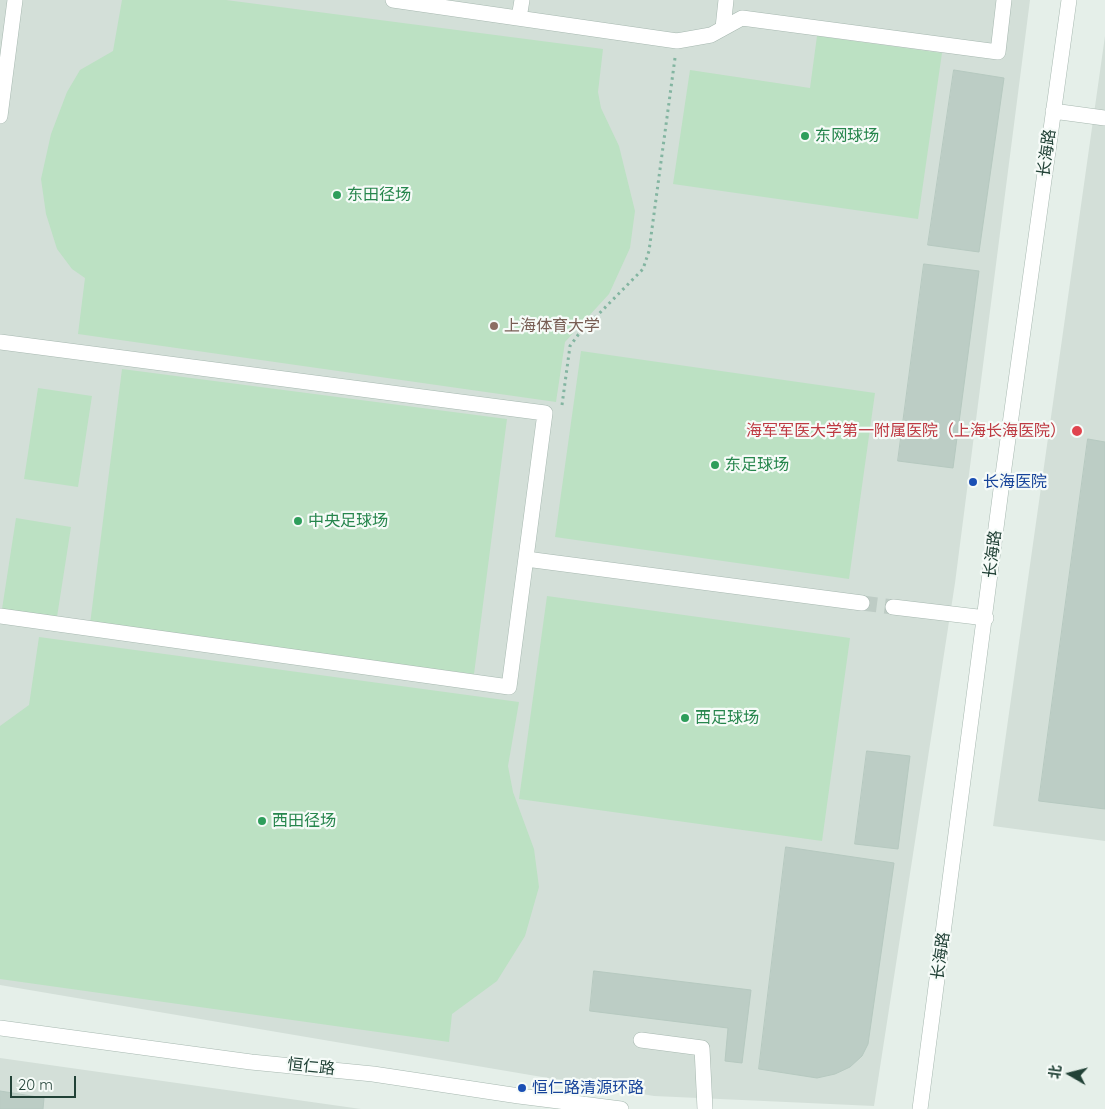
<!DOCTYPE html>
<meta charset="utf-8">
<style>
body{margin:0}
#map{position:relative;width:1105px;height:1109px;overflow:hidden;background:#e5efe9;font-family:Quicksand,"Noto Sans SC",sans-serif}
canvas{display:block}
.north{position:absolute;left:1045px;top:1049px;width:50px;height:50px;-webkit-text-stroke:4px #f6fbf8;paint-order:stroke;rotate:278deg;font-size:14px;font-weight:700;line-height:20px;text-align:center;color:#224237}
.north::after{content:'';display:block;margin:auto;width:18px;height:22px;background:#224237;clip-path:polygon(50% 0,100% 100%,50% 72%,0 100%)}
.scale{position:absolute;left:10px;top:1076px;width:66px;height:22px;box-sizing:border-box;border:2px solid #224237;border-top:0;padding-left:6px;font-size:15px;line-height:18px;white-space:nowrap;color:#224237;-webkit-text-stroke:4px #f6fbf8;paint-order:stroke}
</style>
<div id="map">
<canvas width="1105" height="1109"></canvas>
<div class="north">北</div>
<div class="scale">20 m</div>
</div>
<script>
const g = document.querySelector('canvas').getContext('2d');
g.lineJoin = 'round';
function fill(path, color) {
  g.fillStyle = color;
  g.fill(path, 'evenodd');
}
function trace(path, color, width, dash) {
  g.strokeStyle = color;
  g.lineWidth = width;
  g.lineCap = dash ? 'butt' : 'round';
  g.setLineDash(dash || []);
  g.stroke(path);
}
function label(font, color, halo, rows, align = 'center') {
  g.font = font + ' Quicksand,"Noto Sans SC",sans-serif';
  g.lineWidth = 4.5;
  g.setLineDash([]);
  g.textBaseline = 'middle';
  g.strokeStyle = halo;
  g.fillStyle = color;
  for (const [text, x, y, turn = 0] of rows) {
    g.save();
    g.translate(x, y);
    g.rotate((+turn || 0) * Math.PI / 180);
    g.textAlign = isNaN(turn) ? turn : align;
    if (halo) g.strokeText(text, 0, 0);
    g.fillText(text, 0, 0);
    g.restore();
  }
}
const built = new Path2D(`
 M0,0H1030L955,583L874,1106L654,1096L0,985Z
 M1105,36V841L993,826Z
 M0,1058L361,1109H0Z`);
const green = new Path2D(`
 M122,0H226L603,49L598,92L601,108L619,146L635,211L630,248L609,294L565,342L556,402L78,334L85,278L72,269L57,249L46,214L41,179L51,134L67,92L80,70L113,51Z
 M817,36L942,53L918,219L673,184L690,70L810,88Z
 M581,351L875,393L849,579L555,537Z
 M122,369L507,419L474,674L90,624Z
 M38,388L92,396L78,487L24,479Z
 M16,518L71,527L57,617L2,609Z
 M547,596L850,638L822,841L519,799Z
 M39,637L519,702L508,766L513,792L534,849L539,887L525,936L497,981L452,1014L449,1042L0,979V726L29,705Z`);
const building = new Path2D(`
 M954,70L1004,78L979,252L928,245Z
 M924,264L979,271L953,468L898,461Z
 M1088,439L1105,442V809L1039,801Z
 M867,751L910,756L898,849L855,844Z
 M786,847L894,863L868,1044L862,1056L850,1067L835,1074L817,1078L759,1069Z
 M594,971L751,990L742,1063L725,1061L728,1028L590,1011Z
 M0,1091L44,1098L43,1109H0Z`);
const minorTunnel = new Path2D(`
 M862,603L893,607`);
const path = new Path2D(`
 M562,405L570,346L578,335L643,269L649,251L675,58`);
const minor = new Path2D(`
 M393,0L677,41L711,35L742,18L998,52L1004,0
 M519,18L522,0
 M723,28L726,0
 M1053,111L1105,118
 M0,116L15,0
 M0,342L545,413L509,687L0,616
 M526,559L862,603
 M893,607L986,618
 M0,1028L251,1062L373,1074L519,1096L621,1109
 M641,1040L702,1048L705,1109
 M920,1109L1002,482L1069,0`);
const markers = [
 [805,136,5,"#2e9e5b"],
 [337,195,5,"#2e9e5b"],
 [494,326,5,"#8d6e63"],
 [1077,431,6,"#e0444e"],
 [715,465,5,"#2e9e5b"],
 [973,482,5,"#1a4fb4"],
 [298,521,5,"#2e9e5b"],
 [685,718,5,"#2e9e5b"],
 [262,821,5,"#2e9e5b"],
 [522,1088,5,"#1a4fb4"]
];
const leisureNames = [
 ["东网球场",815,136],
 ["东田径场",347,195],
 ["东足球场",725,465],
 ["中央足球场",308,521],
 ["西足球场",695,718],
 ["西田径场",272,821]
];
const streetNames = [
 ["长海路",1047,153,-82],
 ["长海路",993,554,-83],
 ["长海路",941,956,-82],
 ["恒仁路",311,1067,6]
];
const educationNames = [
 ["上海体育大学",504,326]
];
const healthNames = [
 ["海军军医大学第一附属医院（上海长海医院）",1066,431]
];
const transitNames = [
 ["长海医院",983,482],
 ["恒仁路清源环路",532,1088]
];
fill(built, '#d3dfd8');
fill(green, '#bce1c3');
fill(building, '#bccdc5');
trace(building, '#b6c9c0', 1);
trace(minorTunnel, '#beccc5', 15, [15, 8]);
trace(minor, '#a7b8b0', 16);
trace(path, '#83b5a1', 3, [2.5, 4]);
trace(minor, '#fff', 15);
for (const [x, y, r, color] of markers) {
  const dot = new Path2D();
  dot.arc(x, y, r, 0, 2 * Math.PI);
  g.fillStyle = color;
  g.fill(dot);
  trace(dot, '#f6fbf8', 2);
}
label('16px', '#27864d', '#f6fbf8', leisureNames, 'left');
label('16px', '#224237', '#f6fbf8', streetNames);
label('16px', '#785e54', '#f6fbf8', educationNames, 'left');
label('16px', '#be3a42', '#f6fbf8', healthNames, 'right');
label('16px', '#164399', '#f6fbf8', transitNames, 'left');
</script>
